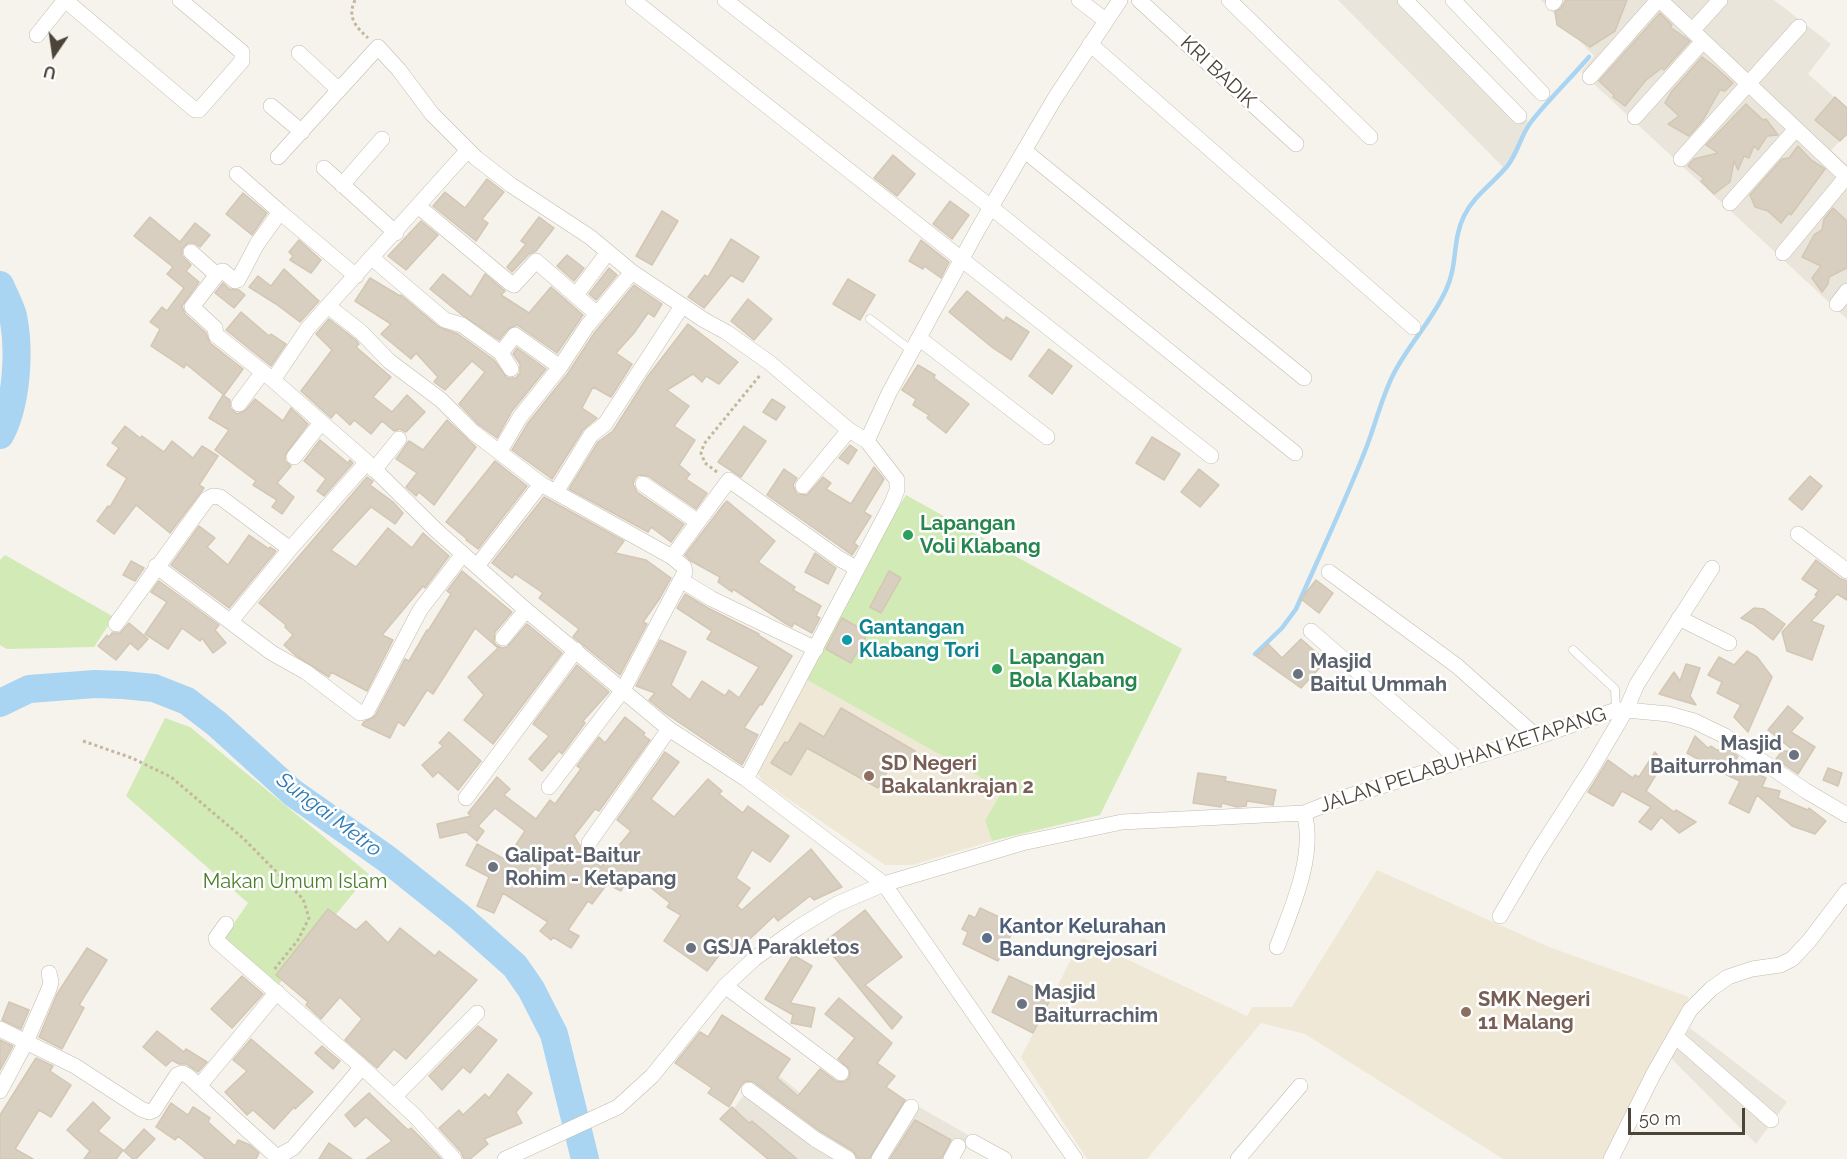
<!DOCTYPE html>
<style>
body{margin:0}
#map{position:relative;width:1847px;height:1159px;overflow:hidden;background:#f6f3ec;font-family:Raleway,sans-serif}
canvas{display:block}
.north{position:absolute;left:24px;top:24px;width:60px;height:60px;-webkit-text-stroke:4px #fff;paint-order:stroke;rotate:193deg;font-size:16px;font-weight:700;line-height:24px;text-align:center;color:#4b4439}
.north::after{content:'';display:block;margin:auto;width:21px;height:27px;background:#4b4439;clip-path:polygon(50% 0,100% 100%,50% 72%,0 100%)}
.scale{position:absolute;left:1628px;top:1108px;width:117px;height:27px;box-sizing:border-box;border:3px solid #4b4439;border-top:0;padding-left:8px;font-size:18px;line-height:21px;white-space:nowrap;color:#4b4439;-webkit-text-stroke:4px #fff;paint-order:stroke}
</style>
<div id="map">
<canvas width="1847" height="1159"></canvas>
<div class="north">U</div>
<div class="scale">50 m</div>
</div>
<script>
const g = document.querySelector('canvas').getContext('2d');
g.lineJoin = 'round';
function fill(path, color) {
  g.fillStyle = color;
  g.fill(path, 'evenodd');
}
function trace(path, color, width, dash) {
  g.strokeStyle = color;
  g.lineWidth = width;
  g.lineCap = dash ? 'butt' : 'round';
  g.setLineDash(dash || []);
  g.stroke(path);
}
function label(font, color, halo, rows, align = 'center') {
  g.font = font + ' Raleway,sans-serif';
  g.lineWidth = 5;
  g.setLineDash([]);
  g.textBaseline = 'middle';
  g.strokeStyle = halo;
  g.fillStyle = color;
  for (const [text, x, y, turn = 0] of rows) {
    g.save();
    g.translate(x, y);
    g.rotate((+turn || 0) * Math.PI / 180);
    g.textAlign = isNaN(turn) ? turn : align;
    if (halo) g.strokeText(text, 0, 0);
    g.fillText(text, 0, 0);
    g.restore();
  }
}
const residential = new Path2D(`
 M1338,0H1412L1528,121L1513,154L1503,167Z
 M1541,0H1774L1831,44L1808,74L1847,108V134L1831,150L1847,165V319L1581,72L1594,56Z
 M1690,1028L1787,1102L1756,1144L1670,1057Z
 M766,1065L814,1104L884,1087L970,1136L955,1159H789L732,1111Z`);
const education = new Path2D(`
 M807,680L1003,790L985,820L992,841L912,865H885L762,781L757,772Z
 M1377,870L1549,947L1689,997L1606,1159H1503L1305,1034L1261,1023L1147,1159H1087L1021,1057L1082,938L1247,1016L1252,1007H1292Z`);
const green = new Path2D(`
 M906,495L1182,649L1100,815L992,841L985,820L1003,790L807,680L873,549Z
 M5,555L114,617L94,647L7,649L0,645V560Z
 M165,718L190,727L369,874L275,989L223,939L248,903L126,796Z`);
const stream = new Path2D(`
 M1255,654L1282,628L1296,609C1319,557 1344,504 1365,451C1375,426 1381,399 1393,375C1408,345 1432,321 1446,290C1458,265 1452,240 1464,216C1474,195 1494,183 1508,165C1518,152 1521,135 1531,122C1549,99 1570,79 1589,57`);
const river = new Path2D(`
 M0,285C4,295 10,305 13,316C20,350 17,404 0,435
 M0,703L29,689L95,684L123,685L154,688L187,701L217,724L293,793L387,859L461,918L515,966L531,989L554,1034L585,1159`);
const building = new Path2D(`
 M1566,0H1627L1615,31L1590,47L1557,25L1555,12L1561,8Z
 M1660,13L1672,25L1670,27L1690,41L1664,70L1662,68L1646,80L1625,106L1613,97L1614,95L1599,81Z
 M1702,57L1714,66L1733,83L1725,91L1720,90L1703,120L1689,136L1668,124L1679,116L1665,103L1672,91Z
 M1835,97L1847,108V134L1840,141L1815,120Z
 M1746,104L1763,120L1766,119L1778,135L1767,136L1758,150L1754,146L1749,158L1744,156L1738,170L1734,161L1730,182L1714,194L1701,181L1704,179L1688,166L1694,159L1718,153L1706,145Z
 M1798,146L1811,160L1825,169L1791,215L1789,213L1781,223L1768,211L1755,207L1750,195L1782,159L1789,158Z
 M893,155L915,174L897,196L874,178Z
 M487,179L504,192L482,219L488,223L476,241L433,206L445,192L465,208Z
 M243,193L267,213L252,235L226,214Z
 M950,201L969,215L952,239L933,224Z
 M1833,208L1847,221V268L1829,277L1828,284L1822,292L1812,278L1821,266L1802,257L1814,235L1822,230L1824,219Z
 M662,211L678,221L652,265L636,256Z
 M150,217L180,242L195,223L210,235L200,247L194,243H188L182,249V256L191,265L186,271L199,282L182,306L185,314L206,333L210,343L243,369L224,395L186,364L184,368L151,346L160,329L150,322L162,307L167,311L184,288L167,274L173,267L134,236Z
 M539,217L554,228L536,251L529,254L512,272L507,267L526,244L521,241Z
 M421,221L438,235L406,270L388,256Z
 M731,239L759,257L743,282L731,275L704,308L688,297L705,275L708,277Z
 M299,240L321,260L311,273L290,260L293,256L289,252Z
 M921,240L949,262L941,278L924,266L923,269L909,261Z
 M567,255L584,268L574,281L557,266Z
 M609,268L617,275L596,300L589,294Z
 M284,269L319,301L300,322L276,304L249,287L258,276L271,286Z
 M443,274L471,297L485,274L505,291L501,295L529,313L551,287L583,315L557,353L517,325L508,329L499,340L462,315L430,289Z
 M370,278L400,296L401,295L439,327L458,334L494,360L507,378H516L520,373V364L513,354L517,348L546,369L512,411L497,438L479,425L459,404L485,372L472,361L445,390L434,382L438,377L416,353L411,359L381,334L391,324L355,301Z
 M848,279L875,295L860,320L833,304Z
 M223,283L229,289L239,290L245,295L234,308L215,293Z
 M634,285L662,304L654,317L648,313L634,333L616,353L632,364L611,397L593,387L582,408L597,418L583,430L552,479L512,450L528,423L568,373L595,332Z
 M967,291L1004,321L1006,317L1029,332L1011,360L993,348L949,312Z
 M748,299L772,319L754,340L731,321Z
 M241,312L269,336L271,334L286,344L271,366L226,330Z
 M329,319L356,340L359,344L356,347L391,377L373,397L392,412L407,395L425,412L406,432L400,429L394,431L382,421L371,434L354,420L350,425L336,412L331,418L301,391L332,350L316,334Z
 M688,324L738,362L719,384L706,376L702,382L693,374L667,390L689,406L674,426L695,440L679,465L690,474L686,479L707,493L696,509L648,476L639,475L635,478L633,484L637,492L684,524L671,542L651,527L648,532L569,489L598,442L613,431L648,376Z
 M1049,349L1072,366L1052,394L1029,376Z
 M918,365L935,375L934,378L969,404L946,433L927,418L929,415L913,405L916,399L902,390Z
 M223,395L230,400V408L237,414L246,410L255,399L283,421L291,408L308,424L285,455V461L291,466L277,483L294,497L282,514L272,507L277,500L253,485L256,481L215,450L229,430L209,418Z
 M772,399L785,407L776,420L763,412Z
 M447,420L476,447L434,505L419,492L416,496L406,487L417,473L396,459L409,441L423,450Z
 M125,426L140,438L142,436L164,452L172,441L193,458L202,446L218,456L199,485L204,488L170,533L136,505L114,534L97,521L108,506L110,507L127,478L107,465L119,448L112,443Z
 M744,426L766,441L741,477L718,462Z
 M1152,437L1180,454L1164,480L1136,463Z
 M320,440L348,463L350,460L353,463L324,496L317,491L326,479L304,461Z
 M850,445L857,450L848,464L839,458Z
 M495,461L527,486L478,549L466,540L467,539L446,522Z
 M874,467L884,479L864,512L871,516L854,543L858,546L852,555L767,495L784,469L797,478L793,485L797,494L807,495L823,477L831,483L826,489L851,504Z
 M1199,469L1219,485L1200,507L1181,492Z
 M1810,476L1822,486L1802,510L1789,499Z
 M367,477L373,481L370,485L393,502L403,513L395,524L371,507L331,550L356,567L388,528L412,548L423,533L449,556L425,588L423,586L382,635L393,640L367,691L331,672L329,677L295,655L284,645L293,635L285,627L286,625L259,603Z
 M544,497L624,541L615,553L646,560L671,578L660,598L643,622L647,624L620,675L573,637L579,629L539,598L543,593L515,574L512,578L492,563Z
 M727,501L775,541L758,562L795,587L793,590L821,606L816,616L820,618L812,633L794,623L792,627L785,623L733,589L732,592L718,582L720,577L691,561L685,555L724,504Z
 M199,526L215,538L207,547L228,565L249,535L269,549L270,547L276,551L229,608L171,565Z
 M815,553L836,568L828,584L805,572Z
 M1816,560L1841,579L1847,581V600L1837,594L1811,621L1824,626L1812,660L1787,651L1782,632L1817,596L1815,595L1819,590L1802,579Z
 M131,561L144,568L135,581L123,575Z
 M462,571L512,612L495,632L494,641L496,645L502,648L507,647L527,624L562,653L493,744L464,720L484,695L468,677L498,648L475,628L433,694L427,690L404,726L398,722L390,738L362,725L364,722L375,716L405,659L409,661L427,630L428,631L451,594L447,591Z
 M889,571L901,578L881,613L870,607Z
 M1316,580L1333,593L1319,613L1301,599Z
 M159,581L219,625L215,630L226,643L213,653L202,638L200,641L182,628L168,649L145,634L167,602L151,592Z
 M685,594L708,608L759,634L758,635L792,656L762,705L760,704L744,728L758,735L742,765L665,713L649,700L655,693L636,686L660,640L686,652L671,685L690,700L702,681L725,696L729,690L739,698L759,667L707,639L712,631L677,608Z
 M1754,608L1764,609L1785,624L1773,640L1753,624L1741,618Z
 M842,618L868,633L851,663L826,649Z
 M129,623L148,639L138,650L130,643L116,660L98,646L107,635L109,637L112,633H120Z
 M1301,639L1326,661L1301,688L1256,656L1268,644L1282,658Z
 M1747,651L1757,657L1772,677L1748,732L1734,717L1741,705L1717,693L1722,682L1708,675L1719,657L1734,665Z
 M1686,664L1700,668L1690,696L1696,705L1659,694L1674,672L1680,681Z
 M577,665L609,692L583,721L585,723L562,754L559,751L542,771L529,759L549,736L533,724Z
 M1788,706L1803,718L1791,732L1815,747L1798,774L1776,759L1782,751H1794L1768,730Z
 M841,708L915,751L907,764L895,758L878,788L807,748L791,775L771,763L785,742L788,743L800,723L824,737Z
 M625,717L645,733L643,735L650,740L599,811L595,809L574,836L583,851L588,853L601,867L631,831L617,820L665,752L679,762L651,799L674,817L708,779L722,791L719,794L743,813L748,806L789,836L770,862L752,850L736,878L750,888L737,906L742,910L811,849L842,887L814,900L810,896L778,921L774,916L734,954L726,946L707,971L664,941L681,915L667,907L670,903L631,872L621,891L607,884L592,904L588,901L568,930L579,936L571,948L553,937L551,940L540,931L548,922L503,893L494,913L477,906L489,877L466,865L477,844L506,860L525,831L495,808L478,826L484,831L477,841L466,832L440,838L437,824L471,816L468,813L497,777L510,789L504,795L536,819L550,800L555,804L581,769L577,766L599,737L605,743Z
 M449,732L481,761L458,790L438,772L433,777L422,765L443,746L439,743Z
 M1695,736L1708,748L1711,746L1717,750H1729L1738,756L1729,776L1687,753Z
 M1655,752L1663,763L1646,791L1674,812L1676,810L1696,822L1679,833L1661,817L1651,830L1639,822L1651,807L1622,791L1613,806L1588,792L1608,760L1633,778L1635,775L1639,777Z
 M1739,765L1766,778L1762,787L1780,791L1778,798L1808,810L1809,808L1826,821L1815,834L1792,826L1757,795L1749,813L1729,803L1740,781L1729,776Z
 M1828,768L1842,773L1838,786L1823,780Z
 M1198,773L1226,777L1225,781L1276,790L1273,805L1247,801L1246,806L1237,807L1222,803L1221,807L1193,803Z
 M980,908L1016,925L998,961L963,944L968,932L962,929L969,915L975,918Z
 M328,909L356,930L366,921L388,943L400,928L435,956L439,951L477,980L406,1059L394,1049L377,1068L345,1040L362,1019L340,997L321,1019L306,1005L308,1002L276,975Z
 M865,910L902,957L865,985L902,1017L892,1029L823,943Z
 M87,948L107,960L79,1005L84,1008L62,1049L39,1037L57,994Z
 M793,955L812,966L790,1003L815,1008L811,1027L791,1023L793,1015L765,999Z
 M242,976L263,994L232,1028L211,1009Z
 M1009,976L1052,996L1033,1033L992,1012Z
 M839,998L892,1043L877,1063L895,1076L886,1087L905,1100L869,1159H858L853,1151L820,1131L754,1082L746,1081L742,1084L729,1107L708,1093L712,1088L675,1063L700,1032L708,1037L722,1015L790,1059L777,1078L798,1096L820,1069L836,1081L844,1082L849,1078L850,1070L838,1059L855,1038L825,1014Z
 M9,1002L29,1010L21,1029L2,1020Z
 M478,1026L497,1040L470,1073L463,1067L442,1090L429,1076Z
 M157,1031L184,1052L186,1049L207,1062L198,1072L186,1064H179L172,1060L166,1066L143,1047Z
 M251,1039L313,1092L295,1109L294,1107L274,1129L253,1110L247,1115L225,1092L247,1071L233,1060Z
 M0,1040L13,1046L0,1070Z
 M322,1046L340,1061L333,1069L315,1053Z
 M36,1058L53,1066L50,1071L71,1085L51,1117L39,1110L15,1149L33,1159H0V1115Z
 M508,1074L532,1093L516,1112L522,1123L484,1139L488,1144L470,1159H464L461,1152L439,1128L459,1110L463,1115L485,1094L489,1098Z
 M369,1093L408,1130L411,1128L424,1141L441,1159H366L392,1141L366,1117L355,1127L345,1115Z
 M93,1102L110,1118L98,1131L123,1150L116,1159H84L90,1151L67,1130Z
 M171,1103L188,1115L193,1107L210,1118L208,1122L235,1146L238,1140L250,1145L259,1153L256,1159H206L178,1136L175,1140L156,1127Z
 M732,1107L749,1123L752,1121L797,1159H768L720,1119Z
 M915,1120L951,1140L941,1159H890Z
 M144,1129L155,1139L136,1159H133L124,1151Z
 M329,1143L352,1159H319Z`);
const path = new Path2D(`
 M355,0C347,17 355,26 368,38
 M717,472L705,463L701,453L704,444L761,374
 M83,741L132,758L171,777L244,839L303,899L309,918L298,940L273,971`);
const lane = new Path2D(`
 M870,319L912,351
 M1573,650L1615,689L1616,710`);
const street = new Path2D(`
 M65,0L195,110H199L242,61V52L180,0
 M633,0L1211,456
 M725,0L992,208L1295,453
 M1079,0L1105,20
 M1139,0L1296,144
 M1229,0L1370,137
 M1405,0L1519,116
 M1453,0L1542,93
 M1660,0L1847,177
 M1553,3L1555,0
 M1692,31L1720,0
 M37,35L65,0
 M1090,44L1413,327
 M299,53L339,90
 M1590,77L1658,0
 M271,106L302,132
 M1635,117L1703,41
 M1025,151L1304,378
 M278,157L378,47L399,70L432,114L476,158L511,185L590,237L632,272L704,320L726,332L770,363L849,430L867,441L897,480V490L892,503L746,779
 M1681,159L1799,27
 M324,168L396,233
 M237,174L280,212
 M342,185L382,139
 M1730,203L1796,129
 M418,206L510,283L514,285L536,261L597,314
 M191,252L217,275
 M1783,253L1847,176
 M372,258L445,320L462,325L501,353L515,335L560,367
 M356,276L280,212L257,244L238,280L235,281L223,271L219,272L192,307L215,328L216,335L273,380L367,462L437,531L526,610L669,729L746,779L884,884L1075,1159
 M576,295L608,252
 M1837,304L1847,291
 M328,306L361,332L389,361L441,400L473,432L541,484L672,557L684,567L685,572L623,690L549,787
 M919,338L1047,437
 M501,353L511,369
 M273,380L308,328L467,151
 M239,404L262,373
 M867,441L889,393L977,231L1055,98L1120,0
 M500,451L520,417L560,367L587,326L632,272
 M294,457L321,423
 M374,470L399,439
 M643,484L698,522
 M803,486L849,430
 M556,492L591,435L605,424L682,306
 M1798,534L1847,571
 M672,557L729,480L840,559L856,568
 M156,566L272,653L306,672L360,713L367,711L420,610L463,554
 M477,566L541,484
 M1329,572L1457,666L1537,737
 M681,580L712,599L816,649
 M1679,618L1729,643
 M231,621L290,549L367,462
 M116,624L207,499L213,496L220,497L290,549
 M1311,631L1459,760
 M503,638L526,610
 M466,798L576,650
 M589,843L669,729
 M1500,916L1537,853L1593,766L1626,710L1637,684L1712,568
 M226,924L216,938L217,941L362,1067L415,1116L454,1159
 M1277,947C1292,908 1316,854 1304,813
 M49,973L51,982L49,989L26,1042L75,1066L141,1109L149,1112L154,1110L177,1075L182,1073L188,1076L277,1157L293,1148L362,1067
 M725,986L841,1073
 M0,1029L26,1042L0,1091
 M1675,1036L1771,1120
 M200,1085L277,992
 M749,1090L815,1139L848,1159
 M394,1097L477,1013
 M973,1142L1004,1159
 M505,1159L618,1107L652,1076L725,986L754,959L799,927L837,904L884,884L1022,843L1122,822L1304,813L1340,799L1537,737L1595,717L1616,710H1626L1669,714L1694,721L1725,736L1806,791L1847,815
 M879,1159L911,1107
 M951,1159L958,1146
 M1238,1159L1300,1086
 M1611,1159L1653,1075L1690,1010L1711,989L1728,977L1752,969L1780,965L1792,959L1809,941L1847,891`);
const markers = [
 [908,535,6,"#2e9e5b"],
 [847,640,6,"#0f9aa8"],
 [997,669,6,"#2e9e5b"],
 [1298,674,6,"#6b7280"],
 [1794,755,6,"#6b7280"],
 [869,776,6,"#8d6e63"],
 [493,867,6,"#6b7280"],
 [987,938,6,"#5c6f8a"],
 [691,948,6,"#6b7280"],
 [1022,1004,6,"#6b7280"],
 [1466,1012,6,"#8d6e63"]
];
const streetNames = [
 ["KRI BADIK",1218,72,43],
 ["JALAN PELABUHAN KETAPANG",1463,760,-18]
];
const leisureNames = [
 ["Lapangan",920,524],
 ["Voli Klabang",920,547],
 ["Lapangan",1009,658],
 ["Bola Klabang",1009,681]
];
const cultureNames = [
 ["Gantangan",859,628],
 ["Klabang Tori",859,651]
];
const worshipNames = [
 ["Masjid",1310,662],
 ["Baitul Ummah",1310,685],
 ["Masjid",1782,744,"right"],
 ["Baiturrohman",1782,767,"right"],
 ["Galipat-Baitur",505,856],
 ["Rohim - Ketapang",505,879],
 ["GSJA Parakletos",703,948],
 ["Masjid",1034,993],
 ["Baiturrachim",1034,1016]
];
const educationNames = [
 ["SD Negeri",881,764],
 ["Bakalankrajan 2",881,787],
 ["SMK Negeri",1478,1000],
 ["11 Malang",1478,1023]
];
const parkNames = [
 ["Makan Umum Islam",295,882]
];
const serviceNames = [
 ["Kantor Kelurahan",999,927],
 ["Bandungrejosari",999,950]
];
const waterNames = [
 ["Sungai Metro",329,815,37]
];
fill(residential, '#eae5da');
fill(education, '#efe8d6');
fill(green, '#d2eab5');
trace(stream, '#a9d4f2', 4.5);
trace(river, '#a9d4f2', 28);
fill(building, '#d8cfc1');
trace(building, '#d3c7b4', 1.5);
trace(lane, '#c2bbae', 9);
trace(street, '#c2bbae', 16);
trace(path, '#c4b79f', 3, [3, 3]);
trace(lane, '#fff', 8);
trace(street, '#fff', 15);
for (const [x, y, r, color] of markers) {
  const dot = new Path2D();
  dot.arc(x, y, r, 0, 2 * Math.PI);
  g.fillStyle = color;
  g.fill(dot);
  trace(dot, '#fff', 2);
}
label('20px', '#4b4439', '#fff', streetNames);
label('bold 20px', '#27864d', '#fff', leisureNames, 'left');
label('bold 20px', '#0d838f', '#fff', cultureNames, 'left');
label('bold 20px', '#5b616d', '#fff', worshipNames, 'left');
label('bold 20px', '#785e54', '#fff', educationNames, 'left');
label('20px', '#4a7f2a', '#fff', parkNames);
label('bold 20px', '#4e5e75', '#fff', serviceNames, 'left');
label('italic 21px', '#2e7ab2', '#fff', waterNames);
</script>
